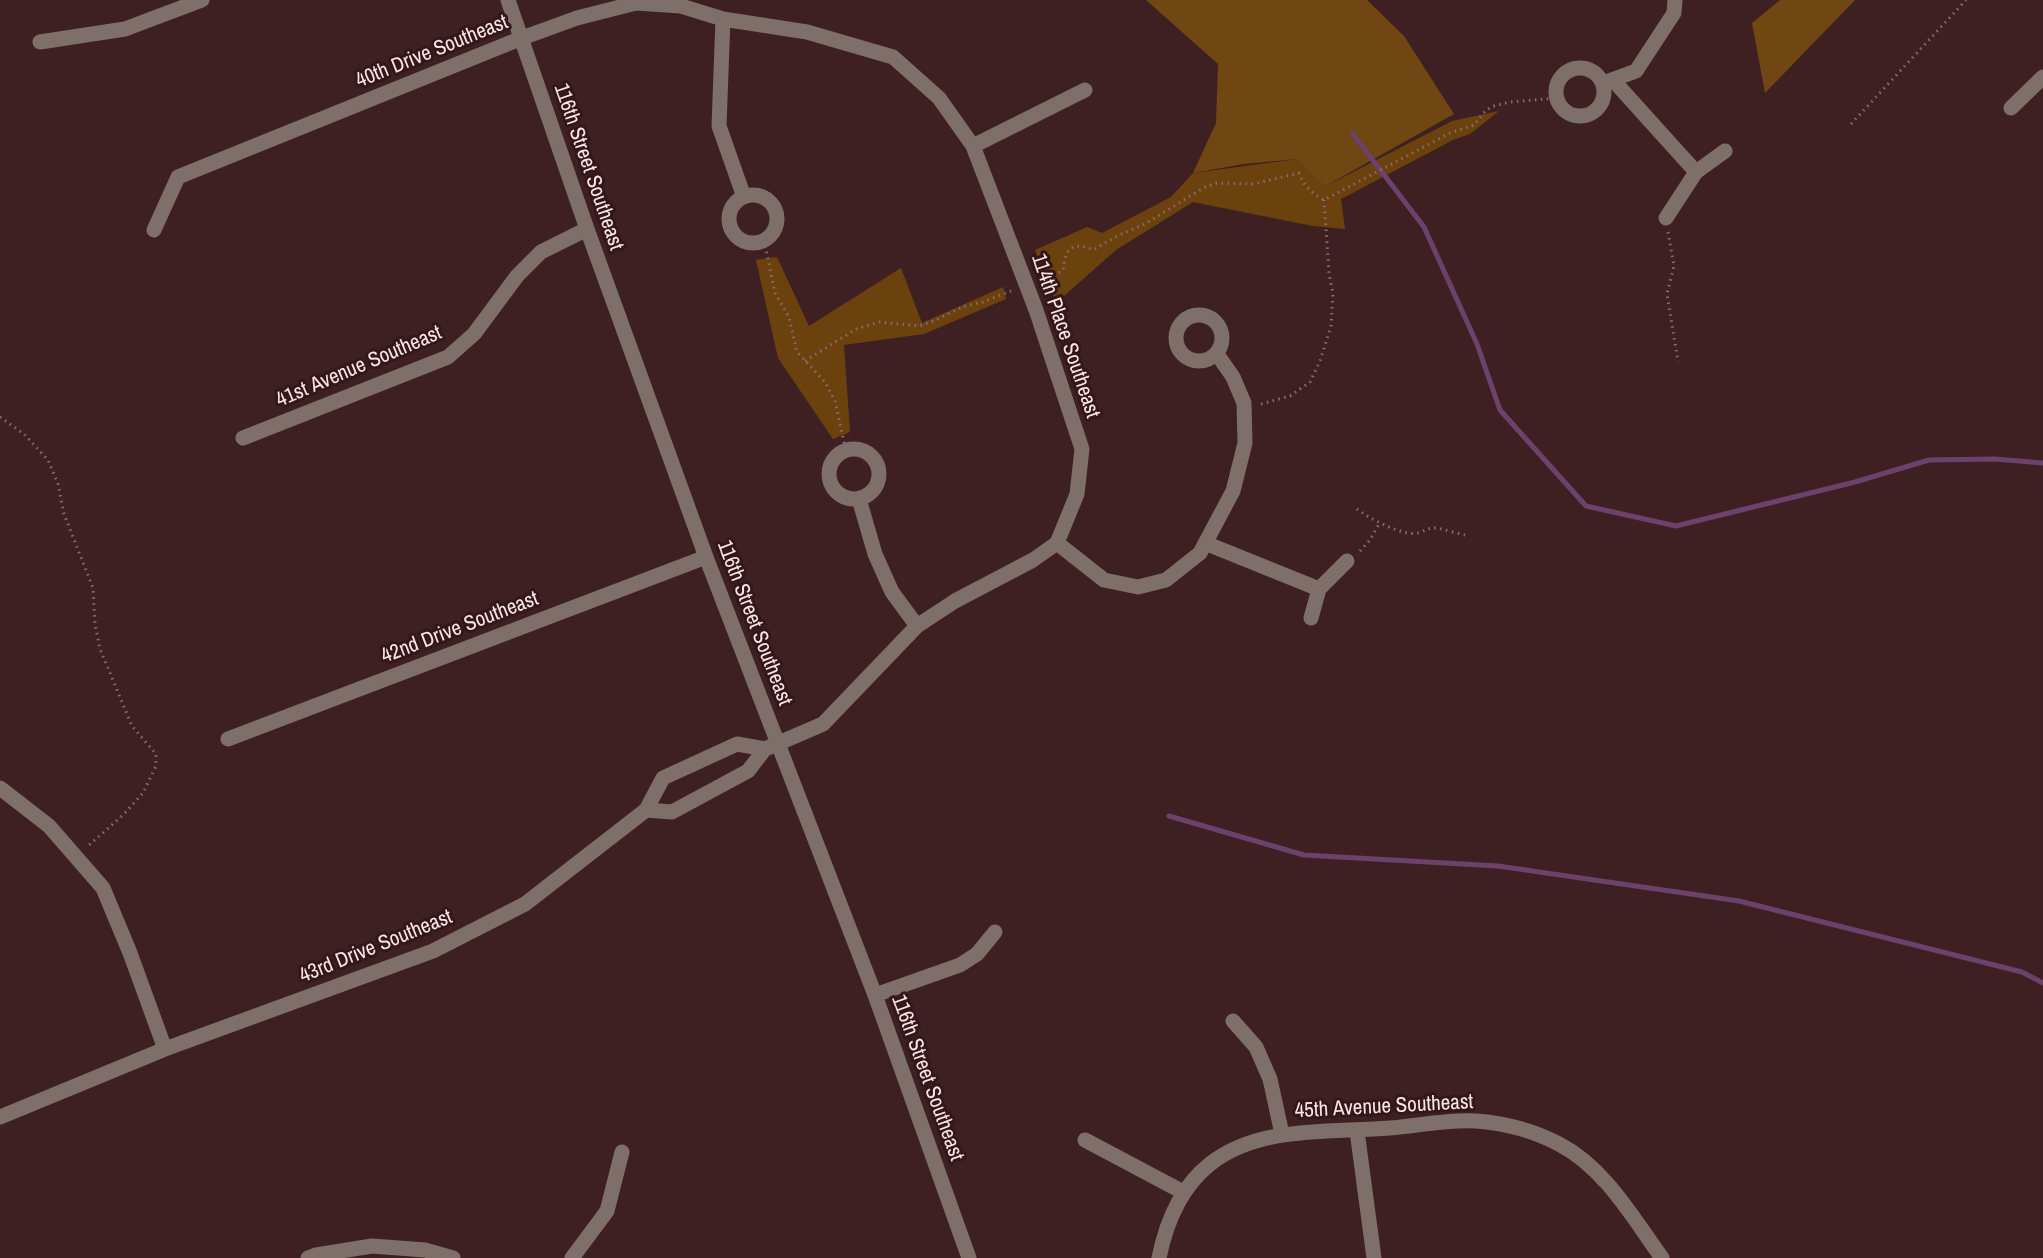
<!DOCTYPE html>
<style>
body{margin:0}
canvas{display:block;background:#3e2022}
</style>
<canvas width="2043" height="1258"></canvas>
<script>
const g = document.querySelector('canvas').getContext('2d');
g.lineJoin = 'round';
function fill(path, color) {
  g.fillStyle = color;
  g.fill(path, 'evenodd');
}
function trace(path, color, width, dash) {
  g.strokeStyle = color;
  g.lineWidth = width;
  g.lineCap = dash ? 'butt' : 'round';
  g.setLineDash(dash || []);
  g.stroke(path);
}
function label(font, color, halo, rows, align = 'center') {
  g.font = font + ' "Archivo Narrow",sans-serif';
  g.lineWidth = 6;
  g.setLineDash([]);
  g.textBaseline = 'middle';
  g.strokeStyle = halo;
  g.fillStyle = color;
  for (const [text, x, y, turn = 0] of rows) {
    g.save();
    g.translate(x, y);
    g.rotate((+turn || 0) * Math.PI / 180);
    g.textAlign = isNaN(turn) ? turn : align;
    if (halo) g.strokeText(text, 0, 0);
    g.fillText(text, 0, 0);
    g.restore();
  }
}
const green = new Path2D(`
 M1499,111L1470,134L1453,140L1341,199L1345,229L1313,226L1193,202L1116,250L1056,303L1035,250L1087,227L1102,233L1171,197L1193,173L1297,159L1324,187L1452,121Z
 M777,257L809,326L901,268L922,323L1003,287L1006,299L924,334L844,345L850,432L833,439L778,358L756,260Z`);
const forest = new Path2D(`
 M1146,0H1367L1404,36L1454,114L1324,187L1297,159L1244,164L1193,173L1216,123L1218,64Z
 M1780,0H1855L1765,93L1752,23Z`);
const stream = new Path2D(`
 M1352,133L1424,227L1477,344L1500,410L1586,506L1676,526L1855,482L1929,460L1995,459L2043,463
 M1169,816L1304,855L1498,866L1739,901L2022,972L2043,983`);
const path = new Path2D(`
 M1851,124L1966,0
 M1668,232L1674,266L1667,294L1678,362
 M764,240L775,293L789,317L797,352L825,382L835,401L846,451
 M1042,279L1063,271C1065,250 1071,240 1093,250L1119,235L1145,224L1205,187L1217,183L1253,184L1299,173C1304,187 1312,193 1324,200L1450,133L1474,125L1486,110L1494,106L1510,102L1557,98
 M805,361L856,329L879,322L919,326L936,320L962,307L983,302L1011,291
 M1261,404L1290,396L1310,382L1320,361L1331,326L1333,294L1329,273L1324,200
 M0,417L24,434L48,460L58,484L64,514L93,588L95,624L100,649L132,726L156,754V766L143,793L123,815L87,847
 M1357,509C1368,518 1404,537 1418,533C1425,531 1429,527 1437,528C1447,530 1459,534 1469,536
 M1360,551L1370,540L1379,524`);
const minor = new Path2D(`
 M508,0L587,229L706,557L875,995L969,1258
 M723,19L719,126L744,197
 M40,42L125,29L202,0
 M1556 92a24 24 0 1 1 48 0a24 24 0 1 1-48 0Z
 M1613,80L1696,172
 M1606,82L1636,71L1674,13L1675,0
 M2011,108L2043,77
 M973,146L1085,90
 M729 219a24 24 0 1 1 48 0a24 24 0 1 1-48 0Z
 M1666,218L1696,172L1725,151
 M154,230L178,177L522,38L577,18L636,3L681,6L723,19L807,32L893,57L939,98L973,146L1036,310L1082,449L1077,494L1057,543
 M1176 338a23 23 0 1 1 46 0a23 23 0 1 1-46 0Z
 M243,438L448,357L474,334L517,276L541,252L587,229
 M829 474a25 25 0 1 1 50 0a25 25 0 1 1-50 0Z
 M859,499L875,554L892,592L917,626
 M1057,543L1104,580L1138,587L1166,580L1200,553L1233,491L1245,443L1244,403L1233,377L1217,354
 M1205,543L1319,589
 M1311,618L1319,589L1347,561
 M228,739L706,557
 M0,788L49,826L103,888L130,953L165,1049
 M646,810L672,812L748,771L765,749L823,724L917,626L955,601L1033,560L1057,543
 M875,995L960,965L977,954L995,932
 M1233,1021L1256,1047L1270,1079L1282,1134
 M0,1117L165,1049L433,951L525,904L646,810L663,778L737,744L765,749
 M1357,1131L1374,1258
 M1085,1140L1183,1192
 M308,1258L316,1255L372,1246L425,1250L453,1258
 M572,1258L607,1211L622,1152
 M1159,1258C1166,1223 1181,1187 1210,1164C1260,1125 1331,1133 1390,1128C1416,1126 1451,1119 1476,1121C1505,1123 1534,1131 1559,1144C1605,1168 1633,1218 1662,1258`);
const streetNames = [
 ["40th Drive Southeast",432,52,-22],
 ["116th Street Southeast",588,167,71],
 ["114th Place Southeast",1065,336,71],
 ["41st Avenue Southeast",359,367,-23],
 ["116th Street Southeast",754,623,69],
 ["42nd Drive Southeast",460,628,-21],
 ["43rd Drive Southeast",376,947,-22],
 ["116th Street Southeast",927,1078,70],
 ["45th Avenue Southeast",1384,1107,-3]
];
fill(green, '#6b420e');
fill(forest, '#704613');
trace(stream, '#6c416b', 5);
trace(path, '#886d6f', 3, [1.5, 4.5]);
trace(minor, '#7e6f6a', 15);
label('21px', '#fae5e6', '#331719', streetNames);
</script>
